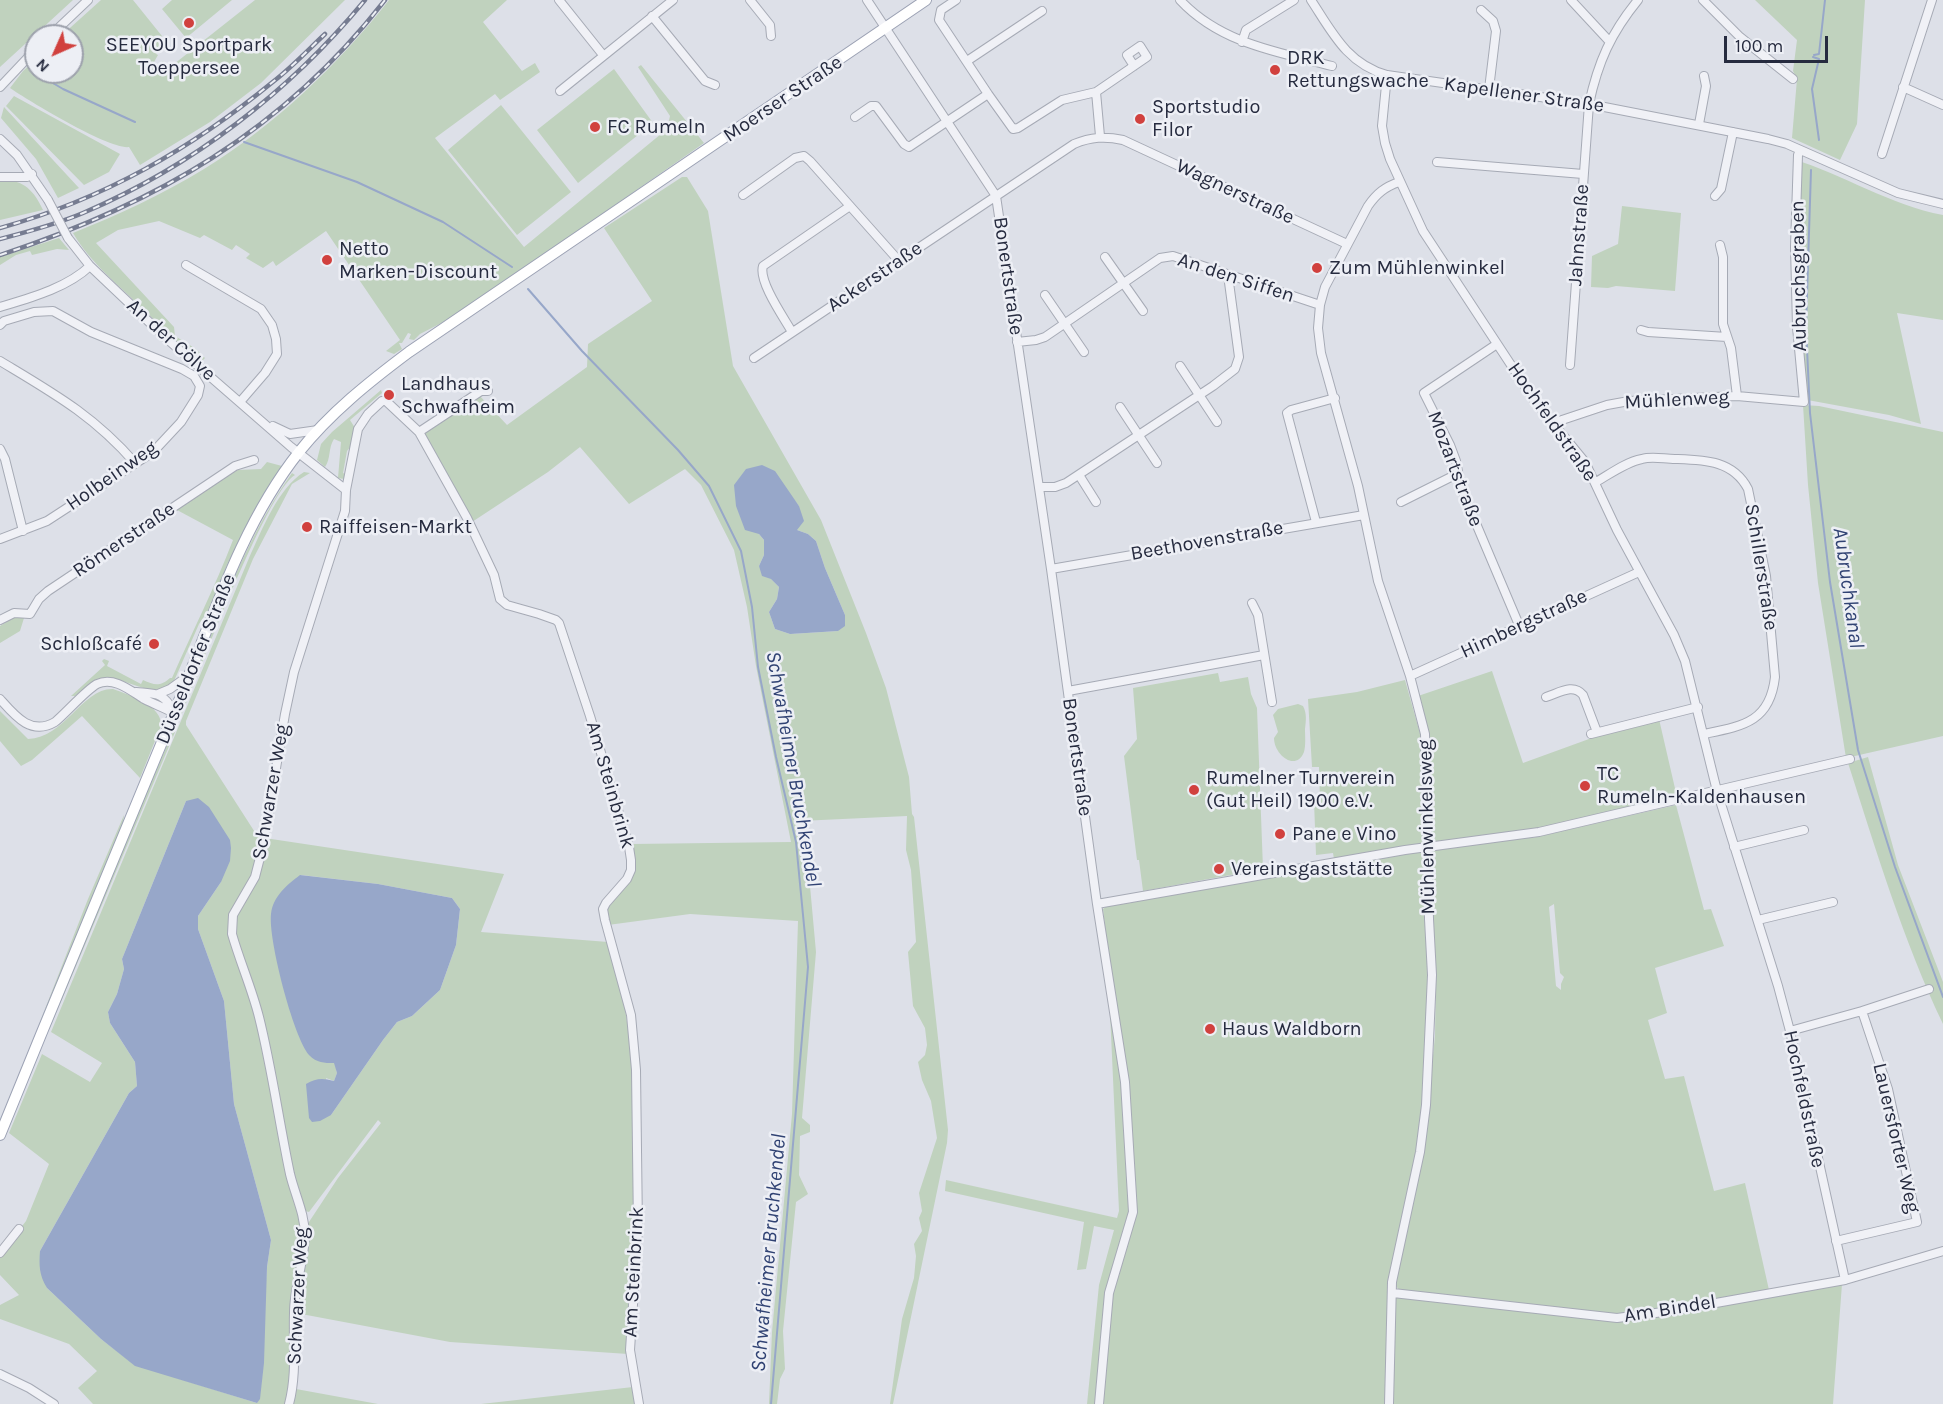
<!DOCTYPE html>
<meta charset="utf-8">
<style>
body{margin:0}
#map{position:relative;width:1943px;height:1404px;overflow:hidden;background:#dde0e8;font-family:Karla,sans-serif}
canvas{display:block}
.north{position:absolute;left:24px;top:24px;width:60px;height:60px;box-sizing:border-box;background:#edeff5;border:2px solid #9da1ac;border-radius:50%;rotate:225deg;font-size:16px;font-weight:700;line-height:24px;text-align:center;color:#262b3f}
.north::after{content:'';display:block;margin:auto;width:21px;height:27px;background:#d1413e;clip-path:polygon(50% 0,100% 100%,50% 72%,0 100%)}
.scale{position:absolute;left:1724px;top:36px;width:104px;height:27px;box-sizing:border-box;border:3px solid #262b3f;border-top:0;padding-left:8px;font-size:18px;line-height:21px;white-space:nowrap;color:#262b3f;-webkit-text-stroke:4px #edeff5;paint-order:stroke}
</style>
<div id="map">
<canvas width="1943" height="1404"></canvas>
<div class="north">N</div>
<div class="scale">100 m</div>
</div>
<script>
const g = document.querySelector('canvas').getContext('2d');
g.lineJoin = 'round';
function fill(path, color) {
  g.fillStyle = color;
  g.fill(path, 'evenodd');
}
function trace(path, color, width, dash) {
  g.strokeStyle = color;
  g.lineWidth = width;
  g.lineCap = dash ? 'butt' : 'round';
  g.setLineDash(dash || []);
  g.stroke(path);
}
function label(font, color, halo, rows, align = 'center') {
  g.font = font + ' Karla,sans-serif';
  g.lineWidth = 5;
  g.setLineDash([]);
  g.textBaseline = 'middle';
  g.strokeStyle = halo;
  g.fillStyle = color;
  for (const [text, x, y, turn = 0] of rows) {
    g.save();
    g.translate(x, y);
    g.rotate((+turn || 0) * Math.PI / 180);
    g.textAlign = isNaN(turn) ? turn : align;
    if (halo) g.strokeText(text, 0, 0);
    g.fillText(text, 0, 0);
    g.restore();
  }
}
const green = new Path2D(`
 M0,0H73L0,67Z
 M101,0H133L162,36L160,49L156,54L158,55L154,62L157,65L163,61L169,68L255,0H345L261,83L210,122L140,165L129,147C110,150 29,101 10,88L23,71L36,59V72H72V36H61Z
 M172,0H232L186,38L162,9Z
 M389,0H507L483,22L522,71L535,63L540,72L500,100L495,94L435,138L524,247L667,129L670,116L638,67L641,65L704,143L459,314L420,334L414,340L409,339L411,334L408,333L402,343H399L402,349L394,354L386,351L400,340L326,231L276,266L273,261L263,268L246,258L250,254L236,245L232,250L204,235L200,238L159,221L118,230L96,243L174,327L175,336L196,349L205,358L202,361C180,348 164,329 146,312C121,287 91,264 73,233C118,215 163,194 204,169C274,126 338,65 389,0Z
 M1755,0H1865L1857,124L1840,160L1792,138L1797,79L1793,71L1797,40Z
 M614,69L653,123L578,183L537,130Z
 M14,96L120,154L109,172L84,185L6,106Z
 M501,105L571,192L517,235L448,150Z
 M4,107L79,188L58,198L36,159L1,118Z
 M1793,159C1844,175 1890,205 1943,215V320L1897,313L1921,424L1889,415L1802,399L1793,327Z
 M682,177H687L708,211L733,366L821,520L866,633L886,688L909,777L912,814L914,817L948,1130L947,1143L893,1404H890L902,1319L914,1278L916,1256L914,1244L922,1231L919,1218L922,1211L919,1193L937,1138L931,1101L922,1080L918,1062L925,1055L927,1045L925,1028L913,1006L908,952L916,942L911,870L906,850L907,816L800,821L806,842L816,952L802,1118L810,1125V1132L800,1136L799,1175L808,1194L796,1202L783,1331L785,1369L780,1379L777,1404H769L772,1332L792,1114L798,921L690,914L608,925L606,909L631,879V844L791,842L756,666L747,607L734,550L701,485L685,469L629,504L580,447L548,472L472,522L424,432L479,395L507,425L587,367L588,344L652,301L604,228ZM787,491L799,506L797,530L808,534L816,541L825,568L845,615L838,631L790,634L775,629L769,612L777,599L779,587L759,566L764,555V540L759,534Z
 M0,180C23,179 34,190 43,210L0,220Z
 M1622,206L1681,213L1675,291L1616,286L1608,288L1591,287L1592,256L1618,244Z
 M59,238L69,250L57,249L32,255L30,251L16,255L0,265V257Z
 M381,390L382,393L350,420L355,428L351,446L347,451L343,473L347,475L344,479L338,478L341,442L334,439C328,448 331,459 325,467L317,460L321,444L332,432Z
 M1803,405L1819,406L1943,432V736L1846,758L1818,583L1808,485Z
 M267,462L282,466L248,522L227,565L211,606L199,624L174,681C150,704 124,671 98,680C89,682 82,691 75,696H71L105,665L102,661L104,659L109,661L107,666L141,684L143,680C154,685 160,687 170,678H172C192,632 215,587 233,540L177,510L234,472L238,470L261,469Z
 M304,472L310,473L292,484L253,559L186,721V725L258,837L504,874L481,932L608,942L623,994L634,1073V1229L628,1354L450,1342L296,1313L307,1225L338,1178L381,1123L378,1120L309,1212L305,1211L301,1222L303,1244L290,1307L292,1370L285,1404H93L78,1388L97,1371L69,1344L0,1319V1305L19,1295L0,1275V1255L26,1221L49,1164L9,1133L42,1054L90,1082L102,1063L51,1032L249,558C262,530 278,488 304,472ZM186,801L221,882L198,916V929L224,1001L234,1104L271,1240L267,1267L257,1403L135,1365L101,1339L47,1288L40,1251L129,1093L137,1086L135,1062L110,1023L108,1012L117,994L124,969L122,959ZM301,875L378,884L452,898L460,909L456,945L440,990L412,1016L397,1022L383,1040L331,1115L326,1078L334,1081L337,1073Z
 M292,473L295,475C266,492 196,679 180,719L177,721C212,637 239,547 292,473Z
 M16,616L24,618L20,631L0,643V626Z
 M1492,671L1523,763L1600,735L1659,719L1677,797L1530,832L1532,838L1676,805L1704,910L1711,909L1724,946L1655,968L1667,1013L1648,1020L1665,1079L1684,1076L1714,1191L1745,1183L1769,1290L1616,1315L1401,1292L1395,1285L1424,1143L1435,1036L1436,973L1433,918L1429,734L1418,696ZM1554,904L1560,973L1564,977L1561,984V990L1556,986L1549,907Z
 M1218,673L1220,682L1248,677L1251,694L1257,708L1263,869L1143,891L1139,860H1137L1124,756L1137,739L1133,688Z
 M1405,680L1421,737L1422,844L1334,859L1333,853L1316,855L1314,801L1320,800L1319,767H1312L1308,699L1357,692Z
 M113,689C130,695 163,706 161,726L140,778L82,716L32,760L21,766L0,741V711L28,739C65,738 82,688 113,689Z
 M1298,704L1303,706C1307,713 1306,721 1305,729C1305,736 1306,745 1304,752C1296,772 1274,755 1274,738L1278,732L1273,715L1278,709Z
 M177,722L178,725L49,1030L104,892Z
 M1868,757L1898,865L1943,982V1024C1903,940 1876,850 1848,763Z
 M124,815L123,823L38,1027L88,899Z
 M1420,852L1425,857C1427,939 1429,1021 1423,1103C1417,1168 1401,1232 1388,1295L1618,1321L1842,1284L1833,1404H1087L1099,1285L1114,1230L1094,1226L1086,1269L1077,1270L1084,1222L945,1191L946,1180L1117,1218L1119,1211L1107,946L1103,909L1108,905Z
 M633,1387L636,1404H481Z
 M296,1389L378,1404H292Z`);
const water = new Path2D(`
 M762,465L775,471L799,506L804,521L797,530L808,534L816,541L825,568L845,615V626L838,631L790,634L775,629L769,612L777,599L779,587L771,579L762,576L759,566L764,555V540L759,534L745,530L736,506L734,485L746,469Z
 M198,798L209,807L230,840L231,848L230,861L221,882L198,916V929L224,1001L234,1104L271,1240L267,1267L264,1363L260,1399L257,1403L135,1366L101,1339L47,1288C39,1275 39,1265 40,1251L129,1093L137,1086L135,1062L110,1023L108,1012L117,994L124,969L122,959L186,801Z
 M300,875L378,884L452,898L460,909L456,945L440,990L412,1016L397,1022L383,1040L331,1115L320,1121L312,1122L309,1118L306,1084C316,1078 323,1078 334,1081L337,1073L334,1063C324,1063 317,1063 309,1055C293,1036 268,939 271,914C273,896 287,885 300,875Z`);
const stream = new Path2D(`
 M1814,55L1819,54L1825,0
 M1813,57L1819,59L1812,89L1819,140
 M41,76L63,89L135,122
 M244,142L357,182L443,222L512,267
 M1811,170L1806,327L1810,413L1830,582L1858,750L1895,867L1943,997
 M528,289L582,351L678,450L709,486L741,551L752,607L758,667L776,757L796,842L808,967L771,1404`);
const minor = new Path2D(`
 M559,0L603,55
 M750,0L770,25L771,36
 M867,0L996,196L1051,569L1097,904L1125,1082L1133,1212L1109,1293L1099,1404
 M956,0L941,10L939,20L988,94
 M1180,0C1220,43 1277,52 1332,66
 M1311,0C1332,32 1347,64 1387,75L1589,104L1768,139L1787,144L1898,193L1943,204
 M1571,0L1610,42
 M1703,0L1740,37L1793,79
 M1481,10L1493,21L1496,31L1489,89
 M652,16L705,81L715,85
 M50,36L88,0
 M1242,42L1246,30L1294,0
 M967,61L1042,11
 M1387,75L1382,126L1385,143L1390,159L1423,231L1534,400L1585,462L1617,530L1674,635L1685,661L1717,791L1778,986L1790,1031L1845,1280
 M0,87L36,49
 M1903,87L1943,105
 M560,91L673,0
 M855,117L871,106H876L904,144L909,147L988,94L1013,129L1018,128L1062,100L1096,92
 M1699,124L1706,86L1704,76
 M1100,136L1096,92L1147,57L1140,46L1127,55L1134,66
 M0,139L17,155L48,200
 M1882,154L1932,0
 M1437,162L1583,174
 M0,177H27L32,174
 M743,195L795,158L804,156L810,161L899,261
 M1715,196L1721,189L1733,132
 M68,238L90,266L167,339L291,447L346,490
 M1720,245L1723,257V324L1731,348L1737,396
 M1105,257L1143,311
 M186,265L261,309L272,325L276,339L277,354L265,373L240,402
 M1045,295L1084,352
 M0,307C30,298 67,288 90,266
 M0,325L4,321L34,312L53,311L91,332L182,369L194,376L200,386L198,395L181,422L153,452L47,521L0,539
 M1641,330L1648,332L1727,337
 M792,332C784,318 758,281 763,266L850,206
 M1017,342L1036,340L1045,337L1160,258L1173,256L1320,305
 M1497,344L1424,393L1450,445L1456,461L1461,488L1519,625
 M754,358L1074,144C1091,137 1105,136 1123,140L1347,244
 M0,361C53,393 93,415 135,463
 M1570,365L1589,104C1598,62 1611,33 1638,0
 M1180,366L1217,422
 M1120,407L1157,463
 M1553,423L1607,405L1629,401L1737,396L1804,402L1797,327L1795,247L1798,155L1800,150
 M273,426L290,434L318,430
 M419,432L481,391H488
 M0,449L5,459L23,531
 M1079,475L1096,502
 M1596,482C1610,474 1626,462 1642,459C1652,456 1664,459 1675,459C1704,460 1733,460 1748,489L1766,576L1775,677C1770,722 1743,726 1704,734
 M1039,487H1055L1066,483L1213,386L1235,369L1239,357L1228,275
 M1401,502L1457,474
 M1316,522L1287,413L1291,410L1335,398
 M1051,569L1364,515
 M1252,603L1258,615L1272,702
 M0,620L14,613L30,614L39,599L48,591L235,466L254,460
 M1410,676L1639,572
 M1068,691L1264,655
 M136,692C157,694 163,692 174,712
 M158,694L170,689L188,676
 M1546,697C1559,693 1573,683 1583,695L1597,732
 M0,699C15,716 31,736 55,722C66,713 86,690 97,684C114,676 131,691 144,699C154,704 164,708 174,713
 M1591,734L1698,707
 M1734,847L1804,830
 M1097,904L1405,850L1539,832L1850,759
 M1758,920L1833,902
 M1790,1031L1862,1011L1929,989
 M1836,1241L1917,1222L1888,1089L1862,1011
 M0,1253L19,1229
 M1393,1293L1617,1318L1671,1311L1845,1280L1943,1251
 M0,1374L29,1388L54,1404
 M289,1404C297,1374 293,1344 294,1313C294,1287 304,1262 305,1236C305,1214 295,1195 290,1174C279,1122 272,1069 259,1017C252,989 240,962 232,934L233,915L255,877L263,846L285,714L294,672L345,511L346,490L358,429L368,414L382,401H386L419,432L467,518L494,575L500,599L507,605L539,614L556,620L559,623L590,716L629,847L631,860V870L627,879L606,903L603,909L605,920L631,1015L636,1070L638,1229L630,1350L639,1404
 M1389,1404L1392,1282L1420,1152L1426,1105L1432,975L1429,919L1425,734L1410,676L1378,581L1358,486L1321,353L1318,328L1320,305L1325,287L1368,206C1377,193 1385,187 1399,182`);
const major = new Path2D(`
 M0,1135C57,994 116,854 174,713C210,626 240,526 299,452C330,413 369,382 409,352L926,0`);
const rail = new Path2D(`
 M0,228C104,199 191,149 274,81C292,67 308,50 325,34
 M0,239C27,232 57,224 83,213C193,166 289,92 365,0
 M0,255C156,204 283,131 385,0`);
const minorBridge = new Path2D(`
 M48,200L68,238`);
const markers = [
 [189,23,6,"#d1413e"],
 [1275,70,6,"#d1413e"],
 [1140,119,6,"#d1413e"],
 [595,127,6,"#d1413e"],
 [327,260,6,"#d1413e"],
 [1317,268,6,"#d1413e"],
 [389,395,6,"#d1413e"],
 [307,527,6,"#d1413e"],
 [154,644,6,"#d1413e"],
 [1585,786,6,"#d1413e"],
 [1194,790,6,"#d1413e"],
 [1280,834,6,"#d1413e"],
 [1219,869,6,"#d1413e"],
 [1210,1029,6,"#d1413e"]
];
const poiNames = [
 ["SEEYOU Sportpark",189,45,"center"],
 ["Toeppersee",189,68,"center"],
 ["DRK",1287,58],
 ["Rettungswache",1287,81],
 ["Sportstudio",1152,107],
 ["Filor",1152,130],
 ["FC Rumeln",607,127],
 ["Netto",339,249],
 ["Marken-Discount",339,272],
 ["Zum Mühlenwinkel",1329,268],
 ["Landhaus",401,384],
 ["Schwafheim",401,407],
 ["Raiffeisen-Markt",319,527],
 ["Schloßcafé",142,644,"right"],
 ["TC",1597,774],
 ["Rumeln-Kaldenhausen",1597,797],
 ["Rumelner Turnverein",1206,778],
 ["(Gut Heil) 1900 e.V.",1206,801],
 ["Pane e Vino",1292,834],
 ["Vereinsgaststätte",1231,869],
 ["Haus Waldborn",1222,1029]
];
const streetNames = [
 ["Kapellener Straße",1524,95,8],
 ["Moerser Straße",783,99,-34],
 ["Wagnerstraße",1235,192,25],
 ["Jahnstraße",1579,235,-86],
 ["Bonertstraße",1008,276,82],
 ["Aubruchsgraben",1799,276,-91],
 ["Ackerstraße",875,277,-34],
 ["An den Siffen",1236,278,18],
 ["An der Cölve",171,340,42],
 ["Mühlenweg",1677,400,-3],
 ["Hochfeldstraße",1552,422,55],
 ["Mozartstraße",1455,469,69],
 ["Holbeinweg",112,476,-35],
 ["Römerstraße",124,540,-34],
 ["Beethovenstraße",1207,541,-10],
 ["Schillerstraße",1761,567,81],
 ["Himbergstraße",1524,624,-25],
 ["Düsseldorfer Straße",196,659,-68],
 ["Bonertstraße",1077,757,82],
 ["Am Steinbrink",610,785,74],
 ["Schwarzer Weg",271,792,-80],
 ["Mühlenwinkelsweg",1427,827,-91],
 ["Hochfeldstraße",1804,1099,78],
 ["Lauersforter Weg",1896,1138,77],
 ["Am Steinbrink",634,1272,-87],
 ["Schwarzer Weg",298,1296,-87],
 ["Am Bindel",1670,1309,-9]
];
const waterNames = [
 ["Aubruchkanal",1848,588,82],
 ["Schwafheimer Bruchkendel",793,769,80],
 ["Schwafheimer Bruchkendel",769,1253,-85]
];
fill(green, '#c0d2be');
fill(water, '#97a7c9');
trace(stream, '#97a7c9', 2);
trace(minor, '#a6aab5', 10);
trace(major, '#9ca2b4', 12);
trace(minor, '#f0f1f6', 8);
trace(major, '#fff', 10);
trace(rail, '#767c91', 4.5);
trace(rail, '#edeff5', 2, [7]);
trace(minorBridge, '#a6aab5', 10, []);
trace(minorBridge, '#f0f1f6', 8);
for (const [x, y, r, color] of markers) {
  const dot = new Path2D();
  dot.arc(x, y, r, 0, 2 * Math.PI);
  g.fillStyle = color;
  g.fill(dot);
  trace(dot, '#edeff5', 2);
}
label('20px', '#262b3f', '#edeff5', poiNames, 'left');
label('20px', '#262b3f', '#edeff5', streetNames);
label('italic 21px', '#304273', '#edeff5', waterNames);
</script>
